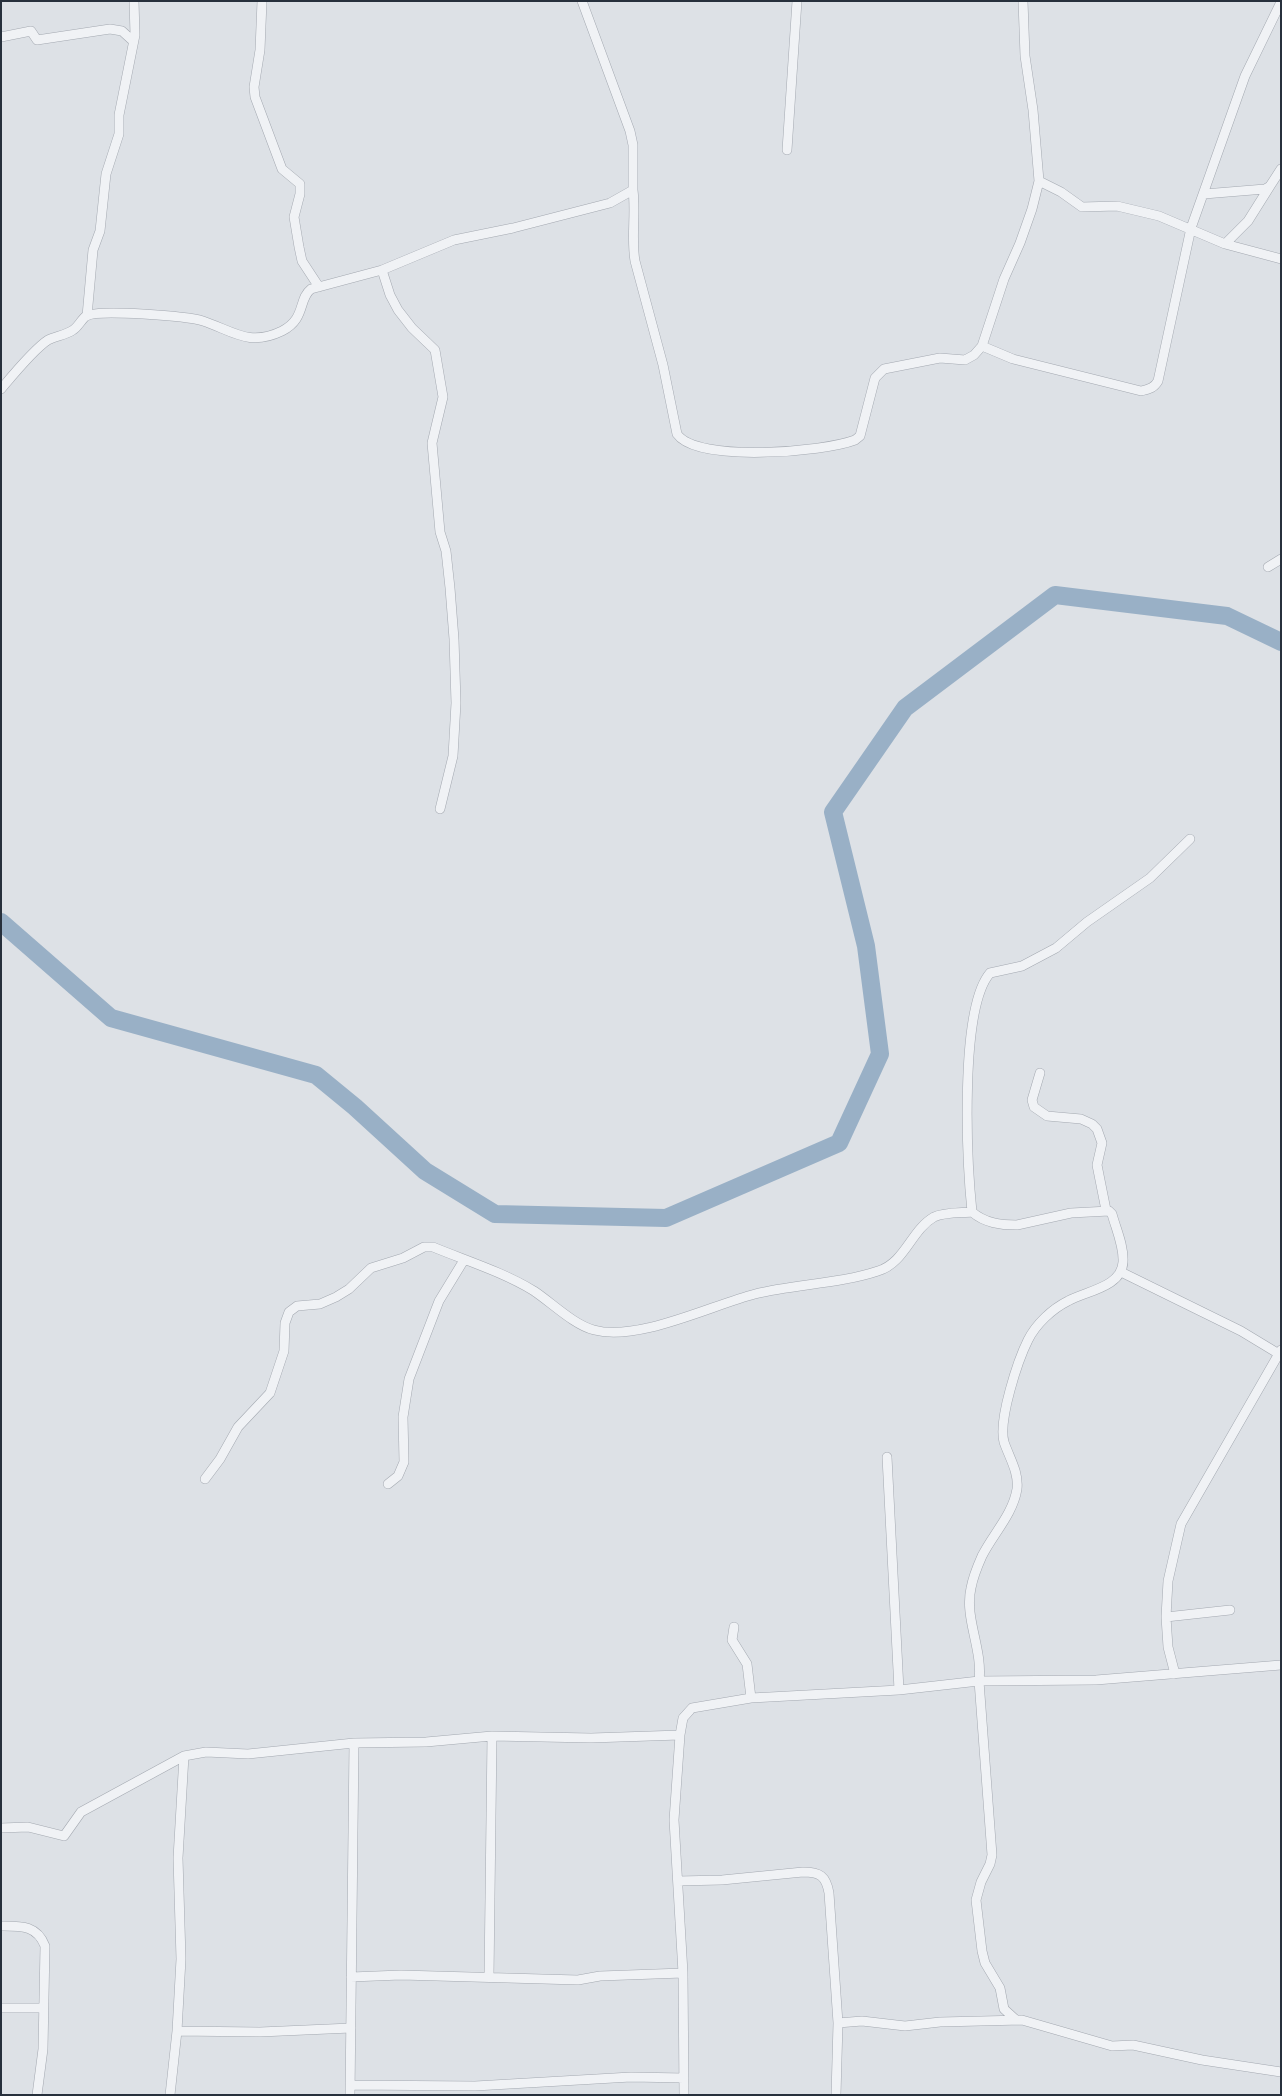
<!DOCTYPE html>
<style>
body{margin:0}
#map{position:relative;width:1282px;height:2096px;overflow:hidden;background:#dde1e6;font-family:"Noto Sans",sans-serif}
canvas{display:block}
.frame{position:absolute;inset:0;border:2px solid #27303c;pointer-events:none}
</style>
<div id="map">
<canvas width="1282" height="2096"></canvas>
<div class="frame"></div>
</div>
<script>
const g = document.querySelector('canvas').getContext('2d');
g.lineJoin = 'round';
function trace(path, color, width, dash) {
  g.strokeStyle = color;
  g.lineWidth = width;
  g.lineCap = dash ? 'butt' : 'round';
  g.setLineDash(dash || []);
  g.stroke(path);
}
const river = new Path2D(`
 M1,922L111,1018L316,1075L355,1107L425,1171L495,1214L666,1218L839,1143L880,1054L866,946L833,812L905,708L1055,595L1227,616L1281,642`);
const street = new Path2D(`
 M262,1L260,50L254,87L255,97L282,169L300,184V194L294,217L299,247L302,261L319,287
 M1,37L31,31L37,40L110,29L122,31L133,41
 M787,150L797,1
 M1039,181L1061,192L1082,207L1117,206L1159,216L1225,244L1281,259
 M633,190C636,214 631,238 635,261L663,365L677,434C697,463 824,452 855,440L860,436L875,378L884,369L940,358L965,360L974,355L982,346L1004,279L1020,243L1032,209L1039,181L1033,110L1025,56L1023,1
 M1204,194L1265,189L1270,186L1281,169
 M1225,244L1248,221L1270,186
 M382,270L390,295L398,310L412,328L435,350L443,397L432,443L440,532L446,551L450,588L454,639L456,703L453,756L440,809
 M87,316L93,250L100,231L106,174L119,134V115L135,35L134,1
 M982,346L1013,359L1141,391C1149,389 1154,388 1158,381L1191,228L1245,76L1281,2
 M1,389C12,376 34,349 48,340C56,336 66,335 73,330C78,327 81,320 86,316C98,309 187,316 203,321C233,331 249,347 282,331C306,319 298,299 311,289L382,270L454,240L513,228L610,203L633,190V145L630,131L582,1
 M1268,567L1281,559
 M1040,1073L1032,1100L1034,1107L1047,1116L1081,1119L1092,1124L1097,1129L1102,1143L1097,1165L1106,1210
 M1121,1272L1241,1331L1279,1354
 M887,1457L899,1690
 M205,1479L220,1459L238,1427L270,1393L284,1351L285,1323L289,1312L297,1306L320,1304L336,1297L349,1289L371,1268L403,1258L424,1247H433C467,1261 503,1272 534,1291C552,1303 574,1325 594,1330C638,1342 712,1305 755,1294C795,1284 839,1284 878,1271C905,1263 911,1230 934,1217C944,1212 961,1213 972,1212
 M388,1484L398,1476L404,1462L403,1417L409,1379L439,1301L464,1260
 M1166,1617L1230,1610
 M734,1627L732,1640L747,1664L751,1698
 M1175,1674L1168,1647L1166,1617L1168,1581L1181,1524L1281,1350
 M1,1828L28,1827L64,1836L81,1812L184,1756L206,1752L248,1754L354,1743L426,1742L492,1736L591,1738L680,1735
 M678,1881L722,1880L803,1872C820,1872 826,1876 829,1893L838,2023L836,2095
 M1,1926C21,1926 37,1925 45,1946L43,2049L37,2095
 M351,1977L401,1975L578,1980L600,1976L683,1973
 M489,1977L492,1736
 M1,2008H43
 M1015,2019L1004,2009L1000,1988L985,1963L982,1951L976,1900L981,1882L990,1864L992,1855L979,1681C983,1649 964,1618 971,1588C973,1577 978,1565 982,1556C993,1534 1013,1514 1017,1489C1019,1472 1009,1457 1004,1442C998,1420 1018,1360 1028,1340C1036,1324 1052,1309 1068,1301C1086,1291 1122,1287 1123,1262C1124,1246 1116,1229 1112,1214L1109,1211L1071,1213L1017,1225C1000,1225 985,1223 972,1212C967,1163 959,1009 990,973L1022,966L1056,948L1087,922L1150,878L1190,839
 M838,2023L862,2021L905,2026L940,2022L1022,2020L1112,2046L1133,2045L1202,2060L1281,2072
 M177,2031L181,1959L178,1858L184,1756
 M351,2085L475,2086L631,2077L684,2078
 M170,2095L177,2031L260,2032L351,2028
 M350,2095L354,1743
 M684,2095L683,1973L674,1820L680,1735L683,1718L692,1708L751,1698L899,1690L979,1681L1096,1680L1281,1665`);
trace(river, '#99b0c6', 18);
trace(street, '#a3a8b0', 10);
trace(street, '#f0f2f5', 9);
</script>
